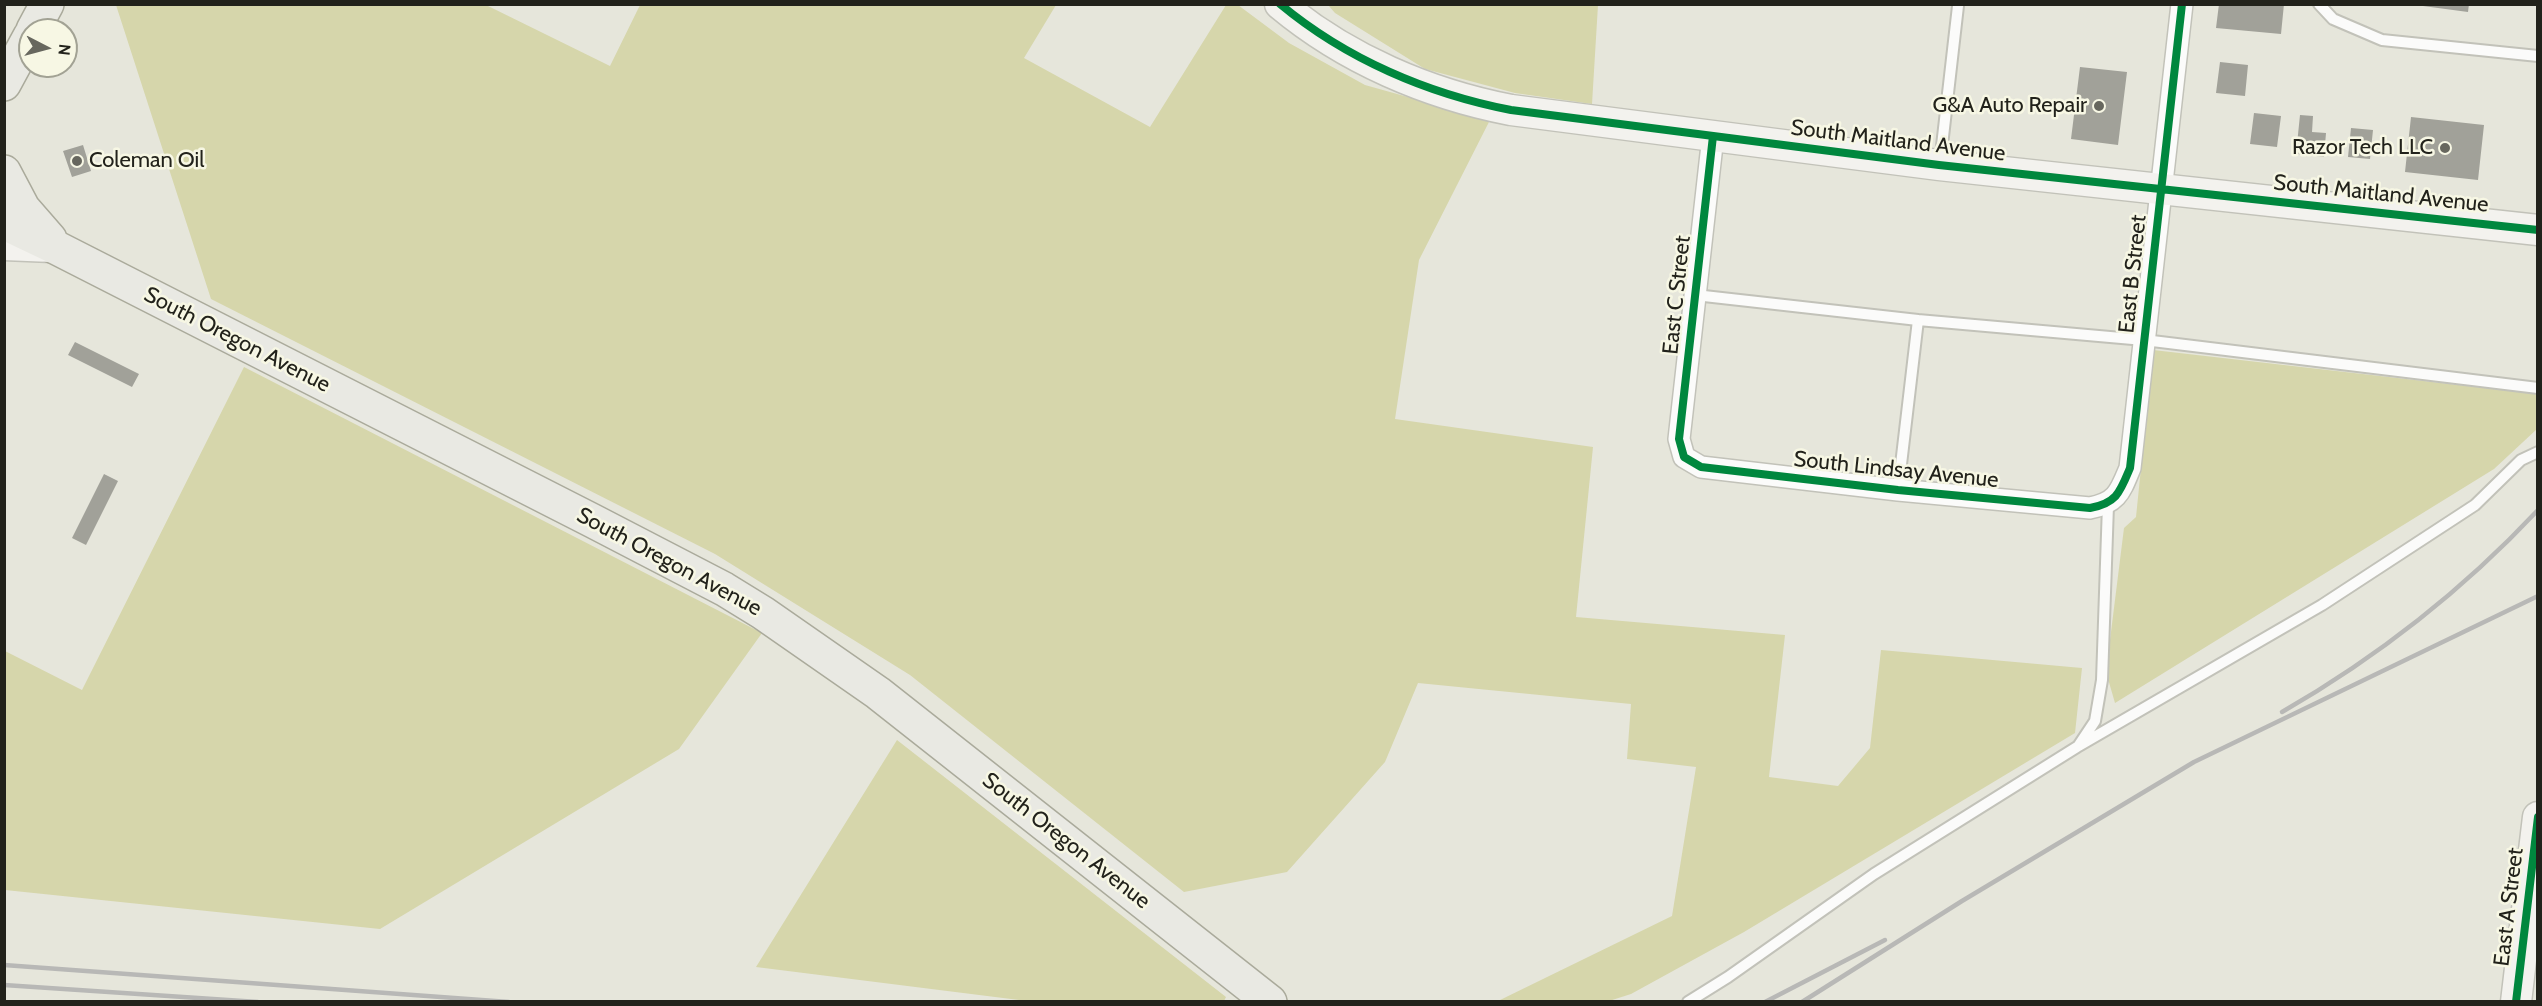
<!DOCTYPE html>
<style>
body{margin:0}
#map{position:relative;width:2542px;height:1006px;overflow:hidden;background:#e6e6db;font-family:Cabin,sans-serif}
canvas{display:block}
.frame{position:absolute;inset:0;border:6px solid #22221b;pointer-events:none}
.north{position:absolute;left:18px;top:18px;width:60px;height:60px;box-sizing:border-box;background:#f7f7e4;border:2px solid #a2a294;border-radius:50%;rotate:96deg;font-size:16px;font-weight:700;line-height:24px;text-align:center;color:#22221b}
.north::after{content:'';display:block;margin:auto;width:21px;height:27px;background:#67675e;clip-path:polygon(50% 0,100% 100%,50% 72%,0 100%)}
</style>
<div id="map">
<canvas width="2542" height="1006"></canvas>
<div class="frame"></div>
<div class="north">N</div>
</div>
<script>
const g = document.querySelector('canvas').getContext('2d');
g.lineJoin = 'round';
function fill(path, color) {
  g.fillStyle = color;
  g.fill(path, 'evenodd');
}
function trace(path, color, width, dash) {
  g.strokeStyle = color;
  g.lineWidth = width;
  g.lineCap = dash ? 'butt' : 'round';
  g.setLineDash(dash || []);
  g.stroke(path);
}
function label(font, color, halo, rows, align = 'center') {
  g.font = font + ' Cabin,sans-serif';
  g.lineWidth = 5;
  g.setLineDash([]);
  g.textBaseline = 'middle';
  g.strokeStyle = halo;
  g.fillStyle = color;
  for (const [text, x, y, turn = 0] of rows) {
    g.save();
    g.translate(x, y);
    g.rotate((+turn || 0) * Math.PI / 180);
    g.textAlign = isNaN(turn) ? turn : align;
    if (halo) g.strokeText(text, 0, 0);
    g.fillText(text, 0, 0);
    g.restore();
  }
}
const green = new Path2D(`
 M116,5H486L610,66L640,5H1056L1024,58L1150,127L1226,5H1238L1289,43L1365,85L1490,120L1419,260L1395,419L1593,447L1576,617L1785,635L1769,777L1838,786L1870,748L1881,650L2082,668L2075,733L1744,932L1631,994L1609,1001H1498L1672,916L1696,767L1627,759L1631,704L1418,683L1385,762L1287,872L1184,892L910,675L715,554L211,299Z
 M1328,5H1598L1592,104L1515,93L1425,69L1335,13Z
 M2153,350L2537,394V429L2494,469L2115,703L2106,672L2124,528L2136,517Z
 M244,367L762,633L679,749L380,929L5,890V651L82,690Z
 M897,740L1226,997L1224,1001H1027L756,967Z`);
const building = new Path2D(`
 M2219,4H2284L2281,34L2216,28Z
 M2408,4H2469L2468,12Z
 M2220,62L2248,65L2245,96L2216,93Z
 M2080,67L2127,72L2118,145L2071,139Z
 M2254,113L2281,116L2277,147L2250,144Z
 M2300,115L2313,116L2312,132L2326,133L2324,157L2296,154Z
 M2411,117L2484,125L2478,180L2405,172Z
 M2351,128L2373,130L2370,159L2348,157Z
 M83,145L91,171L72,177L63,151Z
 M75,342L139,374L132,387L68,355Z
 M104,474L118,481L86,545L72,538Z`);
const lane = new Path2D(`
 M2319,4L2333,19L2382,40L2538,56
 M1940,163L1958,6
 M1695,295L1918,320L2144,340L2538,388
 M1898,490L1918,320
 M2079,745L2095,721L2102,680L2108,505
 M1688,1002L1728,977L1874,874L2077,747L2322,605L2475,505L2521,460L2538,452`);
const street = new Path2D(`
 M1713,136L1679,439L1684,457L1701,467L1898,490L2090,508C2117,503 2120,492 2130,468L2182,4`);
const secondary = new Path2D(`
 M1280,4C1346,59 1428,94 1511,110L1939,165L2538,230
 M4,245L52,247
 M2516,1002L2538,817`);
const primary = new Path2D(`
 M33,30L47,4
 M4,84L30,36
 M4,172L23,208L50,239
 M4,223L57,248L593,521L724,589L763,613L878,693L1270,1002`);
const rail = new Path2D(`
 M2282,712C2376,658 2463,590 2538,510
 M4,965L509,1002
 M4,985L258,1002
 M1765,1002L1885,940
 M1802,1002L1962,901L2194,762L2538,596`);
const cycleway = new Path2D(`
 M1280,4C1346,59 1428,94 1511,110L1939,165L2538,230
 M1713,136L1679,439L1684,457L1701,467L1898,490L2090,508C2117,503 2120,492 2130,468L2182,4
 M2516,1002L2538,817`);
const markers = [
 [2099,106,6,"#67675e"],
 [2445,148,6,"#67675e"],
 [77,161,6,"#67675e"]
];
const poiNames = [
 ["G&A Auto Repair",2087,106],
 ["Razor Tech LLC",2433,148],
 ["Coleman Oil",89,161,"left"]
];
const streetNames = [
 ["South Maitland Avenue",1898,141,7],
 ["South Maitland Avenue",2381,194,6],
 ["East B Street",2133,274,-84],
 ["East C Street",1677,295,-84],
 ["South Oregon Avenue",237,340,27],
 ["South Lindsay Avenue",1896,470,6],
 ["South Oregon Avenue",669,562,28],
 ["South Oregon Avenue",1066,841,38],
 ["East A Street",2509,907,-83]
];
fill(green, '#d6d6ab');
fill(building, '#a1a199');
trace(lane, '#c2c2b9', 14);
trace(street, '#c2c2b9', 24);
trace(secondary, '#c2c2b9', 33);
trace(primary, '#aaaa9b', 36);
trace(lane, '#fbfbfa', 10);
trace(street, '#fbfbfa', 21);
trace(secondary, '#f3f2ee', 30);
trace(primary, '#e9e9e3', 33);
trace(rail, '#b8b8b6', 4.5);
trace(cycleway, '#00873e', 8);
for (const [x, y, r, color] of markers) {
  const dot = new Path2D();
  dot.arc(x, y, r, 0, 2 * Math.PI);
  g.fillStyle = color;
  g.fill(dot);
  trace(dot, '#f7f7e4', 2);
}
label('22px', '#22221b', '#f7f7e4', poiNames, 'right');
label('22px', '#22221b', '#f7f7e4', streetNames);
</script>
